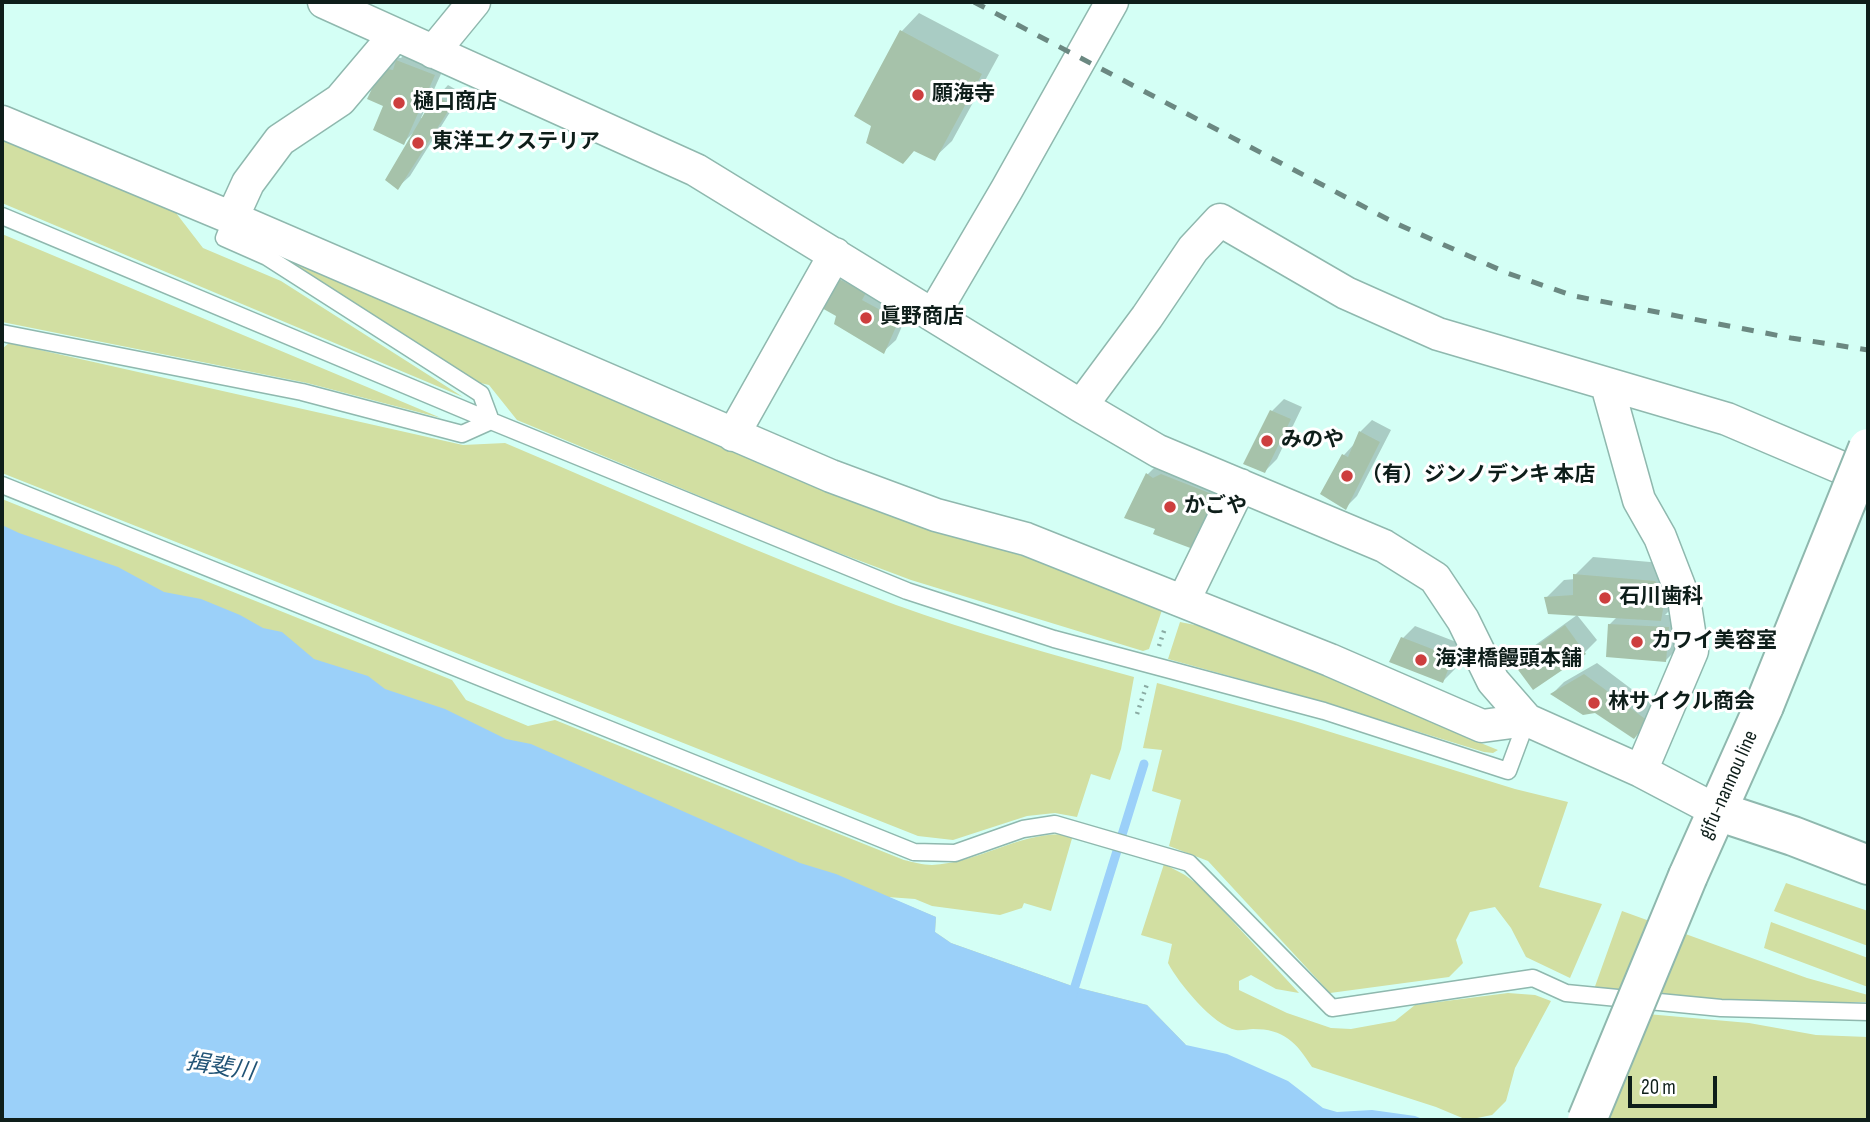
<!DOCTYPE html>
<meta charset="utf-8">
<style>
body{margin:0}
#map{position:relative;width:1870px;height:1122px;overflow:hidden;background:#d4fff5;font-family:"Sofia Sans Condensed",sans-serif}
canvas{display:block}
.frame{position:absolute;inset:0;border:4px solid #0e1e1a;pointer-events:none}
.scale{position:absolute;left:1628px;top:1076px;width:89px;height:32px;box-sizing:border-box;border:4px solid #0e1e1a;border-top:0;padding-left:9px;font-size:21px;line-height:24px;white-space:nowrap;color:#0e1e1a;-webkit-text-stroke:5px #fff;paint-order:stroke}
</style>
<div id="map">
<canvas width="1870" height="1122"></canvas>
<div class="frame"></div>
<div class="scale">20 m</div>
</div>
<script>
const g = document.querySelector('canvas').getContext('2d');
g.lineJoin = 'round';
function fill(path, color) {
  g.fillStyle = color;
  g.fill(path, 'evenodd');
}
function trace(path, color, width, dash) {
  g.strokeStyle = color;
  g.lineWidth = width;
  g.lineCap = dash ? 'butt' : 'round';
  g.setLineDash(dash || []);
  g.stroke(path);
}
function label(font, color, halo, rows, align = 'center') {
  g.font = font + ' "Sofia Sans Condensed","Noto Sans JP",sans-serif';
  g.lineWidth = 6;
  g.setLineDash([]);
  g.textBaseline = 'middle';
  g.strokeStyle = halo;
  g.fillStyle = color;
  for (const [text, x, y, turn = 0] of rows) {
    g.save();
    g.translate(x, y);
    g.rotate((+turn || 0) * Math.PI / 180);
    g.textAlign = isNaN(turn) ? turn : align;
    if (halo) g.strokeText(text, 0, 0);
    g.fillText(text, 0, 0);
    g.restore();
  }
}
const green = new Path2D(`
 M2,137L176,213L203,248L281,281L463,397L2,203Z
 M2,234L441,418L307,383L2,322Z
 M283,257L479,343L678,423L731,450L883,512L1130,590L1162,610L1149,649L1143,651L911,580L815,544L517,420L489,385L476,382Z
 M9,343L463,445L505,443C635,498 764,556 896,605C974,633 1054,655 1134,677L1121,749L1110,780L1091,774L1077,817L1055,813L1027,816L953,840L918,836L2,473V349Z
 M2,499L452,680L466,700L528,726L555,720L904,860C913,862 923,865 932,865C981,863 1022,829 1073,835L1051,911L1024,903L1022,908L1000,915L932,906L915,899L888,897L936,917L935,932L951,943L1075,987L1147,1005L1186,1045L2,555Z
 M1180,622L1200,626L1438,719L1461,735L1498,750L1493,753L1484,752L1309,698L1168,659Z
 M1157,683L1298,722L1515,789L1568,802L1539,887L1602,904L1570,978L1526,957L1511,928L1495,907L1470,912L1456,940L1463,963L1449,977L1330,993L1208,861L1169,846L1181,800L1152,791L1162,750L1143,748Z
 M1164,864L1185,875L1201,887L1299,993L1276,989L1251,975L1239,981V990L1287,1013L1331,1028L1351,1029L1395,1021L1415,1005L1508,993L1535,995L1551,1001L1515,1068L1506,1101L1492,1115L1467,1120L1436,1107L1312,1067C1296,1042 1284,1029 1253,1029C1248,1029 1241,1031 1236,1030C1213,1025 1179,984 1168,963L1172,944L1141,935Z
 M1786,883L1868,911V946L1774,911Z
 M1622,911L1807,978L1868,995V1002H1724L1593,992Z
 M1771,922L1868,958V987L1764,948Z
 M1647,1014L1749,1023L1816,1035L1868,1037V1120H1600Z`);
const water = new Path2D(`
 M2,525L19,533L118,567L164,592L201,599L240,615L263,628L282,632L314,659L368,676L385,689L445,709L506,739L531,744L800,863L836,874L936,917L935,932L951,943L1075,987L1147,1005L1186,1045L1227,1054L1288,1081L1323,1108L1337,1112L1372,1110L1415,1116L1425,1120H2Z`);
const shadow = new Path2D(`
 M919,13L999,55L952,141L934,158L873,125L902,31Z
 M409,49L446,63L421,118L423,119L437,97L448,85L462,93L410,176L398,187L414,132L403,143L385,105L383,69L395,57L401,58Z
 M853,268L910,308L896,340L884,351L841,280Z
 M1284,399L1302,407L1277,459L1265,471L1272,411Z
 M1372,420L1391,430L1357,496L1346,507L1344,455L1356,442L1360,432Z
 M1165,457L1233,478L1211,529L1157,527L1147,475Z
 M1593,557L1673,564L1678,602L1665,615H1680L1677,649L1665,661L1609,625L1617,617L1546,598L1564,580L1575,579V575Z
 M1577,615L1597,640L1585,652L1533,687L1516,663L1527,651Z
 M1415,626L1464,645L1455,669L1443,681L1403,638Z
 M1597,663L1658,709L1633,737L1596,711L1552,694L1564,682Z`);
const stream = new Path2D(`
 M1071,999L1144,764`);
const building = new Path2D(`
 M900,30L982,74L935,161L914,151L903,164L866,143L871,126L854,116Z
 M396,60L435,75L404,145L373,130L383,106L367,99L382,68L393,70Z
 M435,95L452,105L398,190L385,180Z
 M839,279L866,293L862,300L899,320L884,354L834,324L836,316L820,307Z
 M1270,410L1291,419L1265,473L1243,464Z
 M1359,431L1380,442L1346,510L1320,494L1342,454L1348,457Z
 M1146,473L1153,478L1161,474L1217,496L1193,549L1153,534L1155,529L1124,518Z
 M1573,574L1655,581L1665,598L1661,621L1548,614L1544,597L1573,595Z
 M1608,624L1669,627L1666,662L1606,657Z
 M1565,625L1586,654L1533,690L1513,663Z
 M1401,637L1453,657L1443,683L1389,662Z
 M1584,674L1648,721L1634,739L1595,713L1583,715L1550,694Z`);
const path = new Path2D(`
 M1159,646L1165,628
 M1137,714L1147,684`);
const service = new Path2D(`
 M2,216L491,421L907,591L1054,639L1324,711L1508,771L1527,720
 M2,333L302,392L462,434L491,421L481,394L267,257L224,238L232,218
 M2,485L914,852L955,853L1023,829L1055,824L1189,863L1332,1008L1533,978L1566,993L1721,1008L1868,1012`);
const minor = new Path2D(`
 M324,2L696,170L1081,406L1158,451L1384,546L1435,578L1463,620L1493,681L1527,720L1641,771L1717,811
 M433,52L474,2
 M2,122L232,218L831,476L936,515L1026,539L1330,660L1482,726L1527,720
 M232,218L248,183L280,140L340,100L395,35
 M933,315L1007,189L1112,2
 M1607,385L1639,500L1660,537L1684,599L1692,651L1641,771
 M1081,406L1147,317L1193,249L1220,220L1346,293L1438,334L1727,419L1868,479
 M733,435L835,254
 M1184,600L1240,485`);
const tertiary = new Path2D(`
 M1717,811L1793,836L1868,865`);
const primary = new Path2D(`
 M1688,876L1764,706`);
const rail = new Path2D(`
 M974,2L1395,223L1507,273L1574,296L1791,338L1868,350`);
const primaryBridge = new Path2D(`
 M1764,706L1868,448
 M1587,1120L1688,876`);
const markers = [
 [918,95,7,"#cd3e3e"],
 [399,103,7,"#cd3e3e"],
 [418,143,7,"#cd3e3e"],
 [866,318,7,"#cd3e3e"],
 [1267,441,7,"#cd3e3e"],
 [1347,476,7,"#cd3e3e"],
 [1170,507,7,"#cd3e3e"],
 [1605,598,7,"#cd3e3e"],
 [1637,642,7,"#cd3e3e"],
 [1421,660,7,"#cd3e3e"],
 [1594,703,7,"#cd3e3e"]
];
const poiNames = [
 ["願海寺",932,95],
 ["樋口商店",413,103],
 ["東洋エクステリア",432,143],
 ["眞野商店",880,318],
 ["みのや",1281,441],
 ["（有）ジンノデンキ 本店",1361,476],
 ["かごや",1184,507],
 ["石川歯科",1619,598],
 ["カワイ美容室",1651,642],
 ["海津橋饅頭本舗",1435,660],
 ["林サイクル商会",1608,703]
];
const streetNames = [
 ["gifu-nannou line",1729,785,-66]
];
const waterNames = [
 ["揖斐川",220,1068,9]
];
fill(green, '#d2dfa2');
fill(water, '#9bd0f9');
fill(shadow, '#0003');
trace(stream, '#9bd0f9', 9);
fill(building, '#a6c2aa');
trace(service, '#8fb8ae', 19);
trace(minor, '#8fb8ae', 35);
trace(tertiary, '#8fb8ae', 42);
trace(primary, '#8fb8ae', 42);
trace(path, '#8aaba3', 4.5, [2, 5]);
trace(service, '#fff', 16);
trace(minor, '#fff', 32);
trace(tertiary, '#fff', 38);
trace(primary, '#fff', 38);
trace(rail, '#6b8881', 5, [12, 12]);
trace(primaryBridge, '#8fb8ae', 42, []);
trace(primaryBridge, '#fff', 38);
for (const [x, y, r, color] of markers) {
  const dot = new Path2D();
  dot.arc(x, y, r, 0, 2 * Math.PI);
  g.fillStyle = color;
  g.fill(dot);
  trace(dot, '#fff', 2.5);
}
label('bold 21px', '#0e1e1a', '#fff', poiNames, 'left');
label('21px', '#0e1e1a', '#fff', streetNames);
label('italic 23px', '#215375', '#fff', waterNames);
</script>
